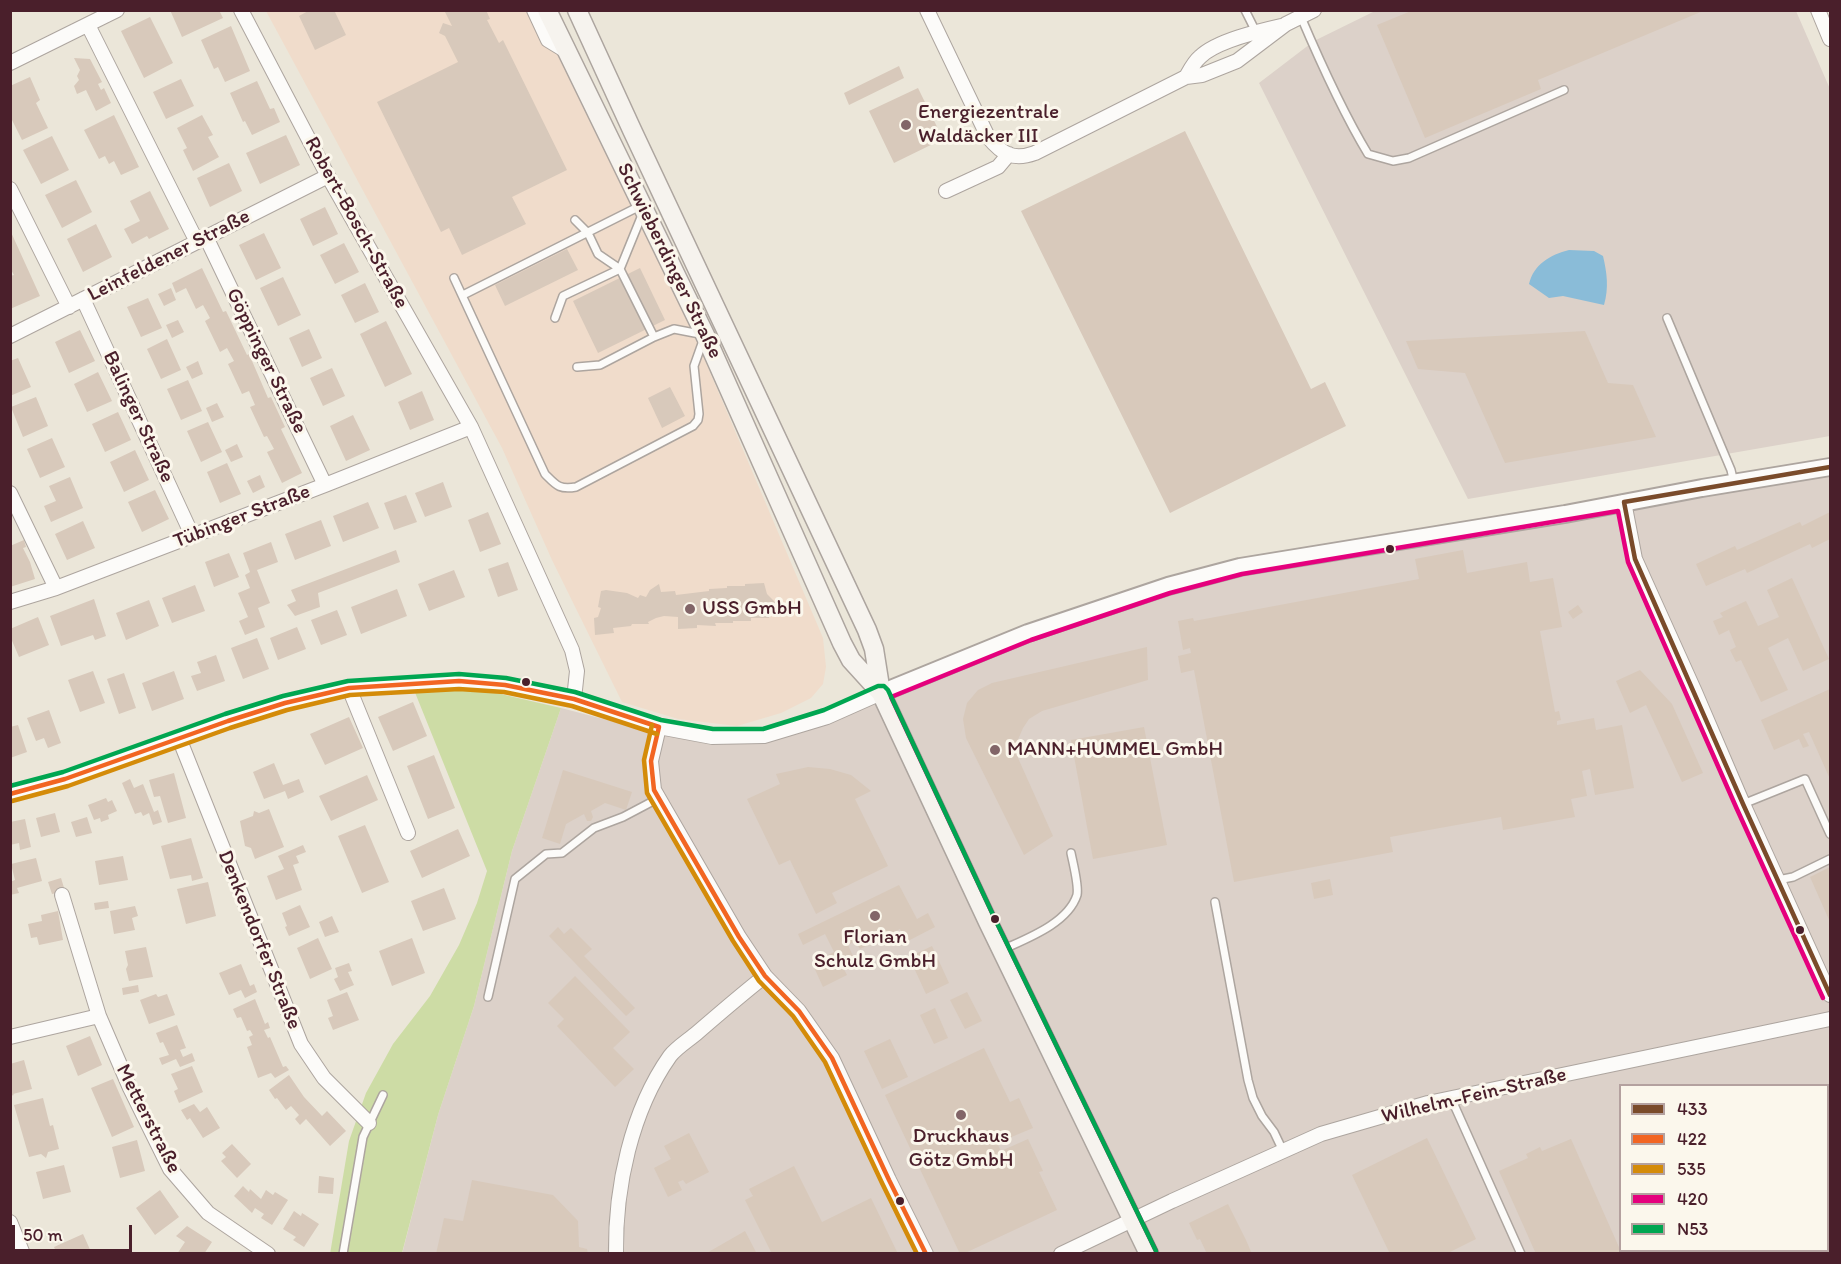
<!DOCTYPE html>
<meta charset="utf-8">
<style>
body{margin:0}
#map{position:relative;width:1841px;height:1264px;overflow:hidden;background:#ebe6d9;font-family:Itim,sans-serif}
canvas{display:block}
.frame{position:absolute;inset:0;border:12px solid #4a1f2b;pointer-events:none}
.legend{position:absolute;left:1619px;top:1084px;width:210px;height:168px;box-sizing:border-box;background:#fbf7ec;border:2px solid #b4a19f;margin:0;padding:8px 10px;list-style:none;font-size:18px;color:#4a1f2b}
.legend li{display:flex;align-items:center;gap:12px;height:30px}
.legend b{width:30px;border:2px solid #b4a19f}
.scale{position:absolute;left:12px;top:1225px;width:120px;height:27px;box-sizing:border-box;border:3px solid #4a1f2b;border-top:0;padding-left:8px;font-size:18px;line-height:21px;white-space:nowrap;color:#4a1f2b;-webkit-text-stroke:4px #fbf7ec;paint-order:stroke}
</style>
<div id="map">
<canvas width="1841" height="1264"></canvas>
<div class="frame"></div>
<ul class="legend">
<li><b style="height:8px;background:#7a4b2a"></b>433</li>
<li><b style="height:8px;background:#f26522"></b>422</li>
<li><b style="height:8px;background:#d48b09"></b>535</li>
<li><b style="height:8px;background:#e5007d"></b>420</li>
<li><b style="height:8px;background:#00a651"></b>N53</li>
</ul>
<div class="scale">50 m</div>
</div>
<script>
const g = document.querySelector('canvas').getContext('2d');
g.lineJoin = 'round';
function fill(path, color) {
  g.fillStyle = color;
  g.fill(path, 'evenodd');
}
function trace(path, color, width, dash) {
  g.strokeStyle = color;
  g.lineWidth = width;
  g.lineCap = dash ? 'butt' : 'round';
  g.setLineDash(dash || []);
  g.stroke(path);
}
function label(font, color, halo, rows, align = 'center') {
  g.font = font + ' Itim,sans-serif';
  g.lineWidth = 6;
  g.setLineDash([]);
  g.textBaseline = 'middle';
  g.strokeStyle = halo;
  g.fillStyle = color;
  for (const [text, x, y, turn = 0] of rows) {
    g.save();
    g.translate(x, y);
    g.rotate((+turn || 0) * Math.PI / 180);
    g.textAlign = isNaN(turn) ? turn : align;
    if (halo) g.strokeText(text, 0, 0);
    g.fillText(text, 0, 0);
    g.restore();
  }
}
const built = new Path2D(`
 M266,11H538L687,318L823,638L826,667L823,684L811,698L781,713L737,726L678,719L622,702L552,560L502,448Z`);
const industrial = new Path2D(`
 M1375,11H1796L1830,89V436L1468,499L1259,83L1314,41Z
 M1830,467V1253L402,1254L438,1115L474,1006L512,851L561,708L661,734L711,745L767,742L1168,586ZM1620,1086H1828V1250H1620Z`);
const green = new Path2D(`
 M479,689L561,708L512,851L474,1006L438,1115L402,1253L330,1254L349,1141L366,1093L393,1044L430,996L459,945L477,903L487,871L414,690Z`);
const water = new Path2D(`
 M1569,250L1594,251L1603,256C1607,273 1609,288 1604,305L1563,296L1549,298L1529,284C1534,264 1550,255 1569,250Z`);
const building = new Path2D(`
 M170,10H219L223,18L182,37Z
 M310,10H334L346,35L315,50L299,16Z
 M444,10H486L490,19L487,20L499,43L503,40L567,170L512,197L526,224L462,255L449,228L441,232L377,102L458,62L445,36L439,33L443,23L452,26Z
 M1411,11H1703L1538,80L1541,89L1425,138L1377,25Z
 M150,17L173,63L144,78L121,31Z
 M231,26L250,71L225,82L218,67L214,69L201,40Z
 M74,58L90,59L102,82L98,84L101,90L104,88L111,103L96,111L86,90L77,94L74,86L79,80L77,76L80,70Z
 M899,66L904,78L849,105L844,93Z
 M30,77L40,100L36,103L48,128L22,140L10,116V86Z
 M181,79L194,106L166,119L153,92Z
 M257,81L270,109L274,108L280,122L252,135L245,121L243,122L230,93Z
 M918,88L943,139L894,163L869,111Z
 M114,115L139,167L121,175L114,161L109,164L105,156L99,159L84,130Z
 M202,115L213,135L208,137L219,157L193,171L183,150L187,148L177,128Z
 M1185,131L1311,389L1325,382L1346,426L1170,513L1021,211Z
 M286,135L300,165L260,184L246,153Z
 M52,136L69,170L41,184L23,150Z
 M229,163L242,191L210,207L197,178Z
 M76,180L92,212L62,228L45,195Z
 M150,191L169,229L149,239L147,236L132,244L124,229L140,221L130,201Z
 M325,207L338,234L313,246L300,219Z
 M96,224L112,257L83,272L67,239Z
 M10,230L40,296L10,309V276L14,275L10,268Z
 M264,233L281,268L256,280L239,245Z
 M344,243L359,272L335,284L320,255Z
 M567,249L578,270L505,306L495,285Z
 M202,268L223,312L226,311L247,355L249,354L268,398L271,397L285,427L281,429L302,473L282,483L267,452L274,449L267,436L264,437L250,407L255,405L249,391L242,394L228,364L234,361L227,348L220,352L205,321L210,318L203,305L196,309L186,288L176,293L172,283Z
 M640,268L665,320L598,353L573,301Z
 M283,277L301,315L278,326L260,288Z
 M365,283L379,312L355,323L341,295Z
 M171,288L176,300L164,306L158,294Z
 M148,298L162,328L141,337L127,307Z
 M178,320L184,332L172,338L166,325Z
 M386,321L412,374L385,387L360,334Z
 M309,329L322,358L302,367L289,338Z
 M80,330L95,361L69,373L55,342Z
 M1585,331L1608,383L1633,385L1656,437L1505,463L1465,373L1418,369L1406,341Z
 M167,339L181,370L161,379L147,349Z
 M18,358L31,387L10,396V361Z
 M198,361L203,374L192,379L186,367Z
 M332,368L345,396L323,406L310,378Z
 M98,372L112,401L87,412L74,384Z
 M188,380L202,411L181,420L167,389Z
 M670,387L685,416L662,428L648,398Z
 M422,391L434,420L410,430L398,402Z
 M36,397L48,426L23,437L11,407Z
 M217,403L224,417L212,422L206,408Z
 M118,412L131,440L105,452L92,424Z
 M353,415L370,450L346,461L330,426Z
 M208,422L222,452L201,462L187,431Z
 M52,438L65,467L40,478L27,449Z
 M237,444L243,457L231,462L225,450Z
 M135,450L149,480L124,492L110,462Z
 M227,463L241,494L220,503L207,472Z
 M260,475L265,487L253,493L247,481Z
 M70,477L83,508L51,522L44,506L56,501L49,486Z
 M443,482L452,507L425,517L415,493Z
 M155,490L169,519L142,532L128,502Z
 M406,495L417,522L394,530L384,503Z
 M368,502L379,528L343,542L333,516Z
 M488,512L501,544L480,552L468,520Z
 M1830,512V539L1812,548L1810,544L1747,573L1745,569L1706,586L1696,564L1735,546L1737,550L1800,522L1802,526Z
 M321,520L331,546L295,560L285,534Z
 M83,521L95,548L67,560L55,534Z
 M24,540L26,547L23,548L30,562L35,579L10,587V546Z
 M271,542L278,562L257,570L270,603L258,608L265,627L245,635L239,621L248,617L238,593L250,588L245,575L250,572L243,553Z
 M396,550L400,562L318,593L320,607L295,616L287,605L296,601L291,590Z
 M1463,550L1467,573L1527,562L1530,582L1553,578L1562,627L1540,631L1555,712L1559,711L1561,720L1557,721V725L1594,718L1596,730L1622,725L1634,788L1595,795L1590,769L1582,771L1587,796L1571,799L1575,817L1503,830L1501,817L1390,837L1393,852L1234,882L1194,670L1181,673L1178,656L1191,653L1190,648L1183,650L1178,621L1193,618L1194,621L1419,579L1415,559Z
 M229,553L239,577L214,587L205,562Z
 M508,562L518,590L498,597L488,569Z
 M454,570L465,597L429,611L418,584Z
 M1792,578L1829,659L1803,671L1788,638L1768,648L1788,690L1761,702L1741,660L1736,662L1730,650L1736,647L1729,630L1719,635L1713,621L1723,617L1720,613L1746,601L1758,626L1779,617L1767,590Z
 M764,583L767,594L776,603L779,610L769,615V618H751V621H733V623H715L716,626L697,625V628L678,629V617L664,616L656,618L648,622L649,624H632L631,626L613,628L614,633L595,635L594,618L598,617L601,608L598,607L601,591L606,590L627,593L638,598L640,595L646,597L650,590L659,584L661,592L675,591L676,595L709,591V589L727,588V586H745V584Z
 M195,585L205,611L172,623L162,598Z
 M397,589L407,616L361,634L351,607Z
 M94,599L106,636L95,640L93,635L61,646L50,616Z
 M149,600L159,626L126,640L116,613Z
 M1578,605L1583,612L1573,619L1568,612Z
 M337,610L347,635L321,645L311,620Z
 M38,617L49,645L19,657L10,636V629Z
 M297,627L306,649L278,660L270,638Z
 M257,638L269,669L243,679L231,648Z
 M1147,647L1148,680L1042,711L1029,719L1023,728L1017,742L1018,758L1053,836L1024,855L966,738L963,719L967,703L978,690L992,683Z
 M216,655L225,681L197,691L191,676L201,673L197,662Z
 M1640,670L1672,704L1703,773L1682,782L1646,705L1630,713L1616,681Z
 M93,671L105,703L80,712L68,680Z
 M174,671L184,699L152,711L142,683Z
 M124,673L136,708L119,714L107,679Z
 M1830,689V779L1809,732L1803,734L1809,746L1803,748L1799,739L1774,750L1761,720Z
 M413,702L427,736L393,751L378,717Z
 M49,710L61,743L48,748L44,738L36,741L27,718Z
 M349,717L363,748L325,765L310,734Z
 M18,725L27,752L10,758V727Z
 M1144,727L1167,845L1093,859L1071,740Z
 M434,755L455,808L428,819L407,766Z
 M274,763L283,785L299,779L304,792L288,799L285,791L264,799L253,772Z
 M808,767L830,769L851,775L871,791L855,799L888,866L832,893L837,903L816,914L790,860L779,865L747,799L780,784L776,774Z
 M563,770L632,792L626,810L605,803L591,811L593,817L591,821H587L584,814L566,824L560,844L542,838Z
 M174,773L186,818L168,823L160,796L154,797L149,780Z
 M367,775L378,800L331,821L319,796Z
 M130,779L134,788L143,784L154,812L158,810L162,822L153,825L149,813L143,816L141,812L135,814L122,783Z
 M106,798L108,802L112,800L117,811L108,815L109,819L101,822L100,818L94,820L88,805Z
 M269,809L284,847L255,859L251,848L245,846L240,821L253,816L254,811L259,813Z
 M55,813L60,832L41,837L36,818Z
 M87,817L92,833L76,837L71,822Z
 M25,819L31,847L20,850L19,843L10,845V822Z
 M365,825L389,882L362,893L338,836Z
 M458,829L470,856L422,878L410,851Z
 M191,838L203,878L192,881L191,875L170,879L161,846Z
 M303,845L306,852L296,856L299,863L293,865L302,890L276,900L267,876L284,869L278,856Z
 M123,856L128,880L99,885L95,861Z
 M36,858L42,881L17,888L19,893L10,895V882L15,880L11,864Z
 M1830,867V922L1810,877Z
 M61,878L65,891L52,894L48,882Z
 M1330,879L1333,895L1314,899L1311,883Z
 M208,882L216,916L186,924L177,889Z
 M899,885L917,919L928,913L935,927L906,942L900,929L860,949L855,941L848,945L853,956L840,962L847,975L823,987L812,963L834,952L825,934L803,945L798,934Z
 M444,888L456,919L423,931L411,901Z
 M108,901L109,908L95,910L94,903Z
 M300,905L310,927L289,936L285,927L287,926L282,913Z
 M135,906L138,916L132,918L135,930L114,934L110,911Z
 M58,911L63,940L39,945L37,937L31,938L28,924L42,921L41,915Z
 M332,916L339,932L325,937L319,922Z
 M558,927L564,934L571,928L592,949L584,956L635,1008L626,1016L549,936Z
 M318,938L332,969L310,979L297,948Z
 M412,938L425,973L392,986L379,951Z
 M932,946L949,983L926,994L909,957Z
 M146,947L153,977L129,981L126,969L128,965L125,951Z
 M349,963L352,971L348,972L354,985L340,991L334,979L338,977L335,968Z
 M241,964L250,986L254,984L257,992L245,998L241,990L229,995L219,973Z
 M575,976L630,1032L613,1048L634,1069L615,1087L557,1026L564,1019L548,1003Z
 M138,985L139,992L123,995L122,988Z
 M347,992L359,1020L333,1030L328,1018L333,1016L327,1000Z
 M967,992L982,1021L965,1029L950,1000Z
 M156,994L158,997L167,994L175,1015L149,1024L140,1000Z
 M255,999L265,1024L268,1022L270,1028L264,1030L268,1038L270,1037L283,1067L286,1066L289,1070L275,1078L271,1073L258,1078L247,1047L252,1045L249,1037L253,1035L250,1030L247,1031L241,1017L237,1018L233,1009Z
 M935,1008L948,1038L934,1044L920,1015Z
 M177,1025L186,1048L180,1050L183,1057L192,1053L195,1061L180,1067L176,1059L162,1065L159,1058L169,1055L163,1042L160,1043L156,1033Z
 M90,1036L102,1065L78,1076L66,1046Z
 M890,1039L908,1077L882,1089L864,1051Z
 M984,1048L1010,1102L1019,1098L1033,1128L997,1143L1001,1151L1028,1139L1043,1171L1039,1172L1057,1210L963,1254H960L885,1095Z
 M24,1060L32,1089L13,1094L14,1095L10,1096V1064Z
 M192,1066L203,1092L179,1103L174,1091L178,1089L171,1074Z
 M289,1075L304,1097L322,1116L327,1111L346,1131L330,1146L306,1119L300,1125L295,1119L299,1115L291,1106L286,1110L277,1098L275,1099L269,1090Z
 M113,1079L134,1127L112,1137L91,1088Z
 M43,1098L50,1126L53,1125L59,1149L48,1152L46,1158L41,1154L29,1157L14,1105Z
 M194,1104L200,1112L207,1107L220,1128L203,1138L190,1118L187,1120L181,1110Z
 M689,1133L709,1172L686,1184L683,1180L678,1182L682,1190L668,1197L654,1168L671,1159L664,1146Z
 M1427,1138L1476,1239L1446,1254H1390L1352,1175Z
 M1571,1139L1622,1254H1536L1499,1171L1528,1158L1526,1154L1540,1147L1542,1151Z
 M137,1140L145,1171L120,1178L112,1147Z
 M232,1144L251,1164L237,1178L221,1161L226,1157L222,1153Z
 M64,1165L71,1192L43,1199L36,1172Z
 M794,1166L822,1222L871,1198L898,1254H772L745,1200L753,1196L749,1189Z
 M1830,1173V1252L1827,1253L1826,1251L1828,1250V1174Z
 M319,1176L334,1178L333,1194L318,1193Z
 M472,1180L553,1195L578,1221L579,1247L587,1249L588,1254H436L444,1218L463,1221Z
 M243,1186L249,1192L250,1189L261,1199L266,1190L273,1195L275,1192L288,1200L272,1225L261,1218L264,1214L255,1208L252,1213L234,1196Z
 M160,1190L179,1217L155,1235L136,1208Z
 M1228,1204L1246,1240L1252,1254H1207L1200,1239L1197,1240L1189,1223Z
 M294,1211L301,1216L302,1213L319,1224L304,1247L293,1240L296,1237L283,1229Z
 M187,1226L212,1242L204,1254H177L185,1242L176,1236Z
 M745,1231L757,1254H705Z
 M83,1234L92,1254H57L54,1247Z
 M1671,1251H1822L1816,1254H1672Z`);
const service = new Path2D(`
 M1245,10L1256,32
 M1301,17C1321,64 1342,111 1368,154L1393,161L1409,158L1564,90
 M454,278L545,474C556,485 559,490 576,487L693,426L698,420L699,414L694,366L705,335L674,329L654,337L620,269L642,215
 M463,295L640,206
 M555,318L563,296L620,269L598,254L588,233L575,220
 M1667,318L1731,470L1734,483
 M577,367L600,365L654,337
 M1743,804L1805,779L1830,834
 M1778,880L1793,877L1830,859
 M1215,902L1248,1080L1253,1098L1262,1116L1274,1132L1283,1151
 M1004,949C1028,938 1068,923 1077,895C1079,886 1073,863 1071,853
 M488,997L515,879L546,854L562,853L594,828L623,817L659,798
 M1451,1098L1521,1254
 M343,1254L363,1137L383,1095`);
const minor = new Path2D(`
 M241,10L328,176L471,427L572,650L577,671L574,699
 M534,10L548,40L566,51
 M927,10L988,137C1002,154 1013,161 1035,153L1186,77L1202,75L1237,61L1286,24L1314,10
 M1818,10L1830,39
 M88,25L197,242
 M10,63L117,10
 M1186,77C1190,70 1194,62 1200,57C1216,41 1259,31 1281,26
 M10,189L69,307
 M946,191L998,167L1009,154
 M206,237L325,485
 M83,299L192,535
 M10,336L328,176
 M10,493L56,588
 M1624,502L1635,559L1695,692L1743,804L1830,995
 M10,602L56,588L325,485L471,427
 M349,688L408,833
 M659,727L651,761L654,790L739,937L765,976L799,1011L832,1058L889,1180L926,1254
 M179,738L301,1044L324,1078L369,1123
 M10,794L65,779L228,721L285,703L349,688L459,681L505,685L574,699L659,727L712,737L764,736L827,717L881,693
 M62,895L99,1016
 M10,1037L99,1016L130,1088L170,1169L208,1213L268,1254
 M10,1222L23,1254
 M616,1254C615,1188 631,1111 670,1056C677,1047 689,1040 698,1032C720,1013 742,994 765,976
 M1061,1254L1172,1201L1321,1134L1428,1103L1830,1019`);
const tertiary = new Path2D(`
 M881,693L1028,633L1168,586L1240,567L1565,514L1702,488L1830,467`);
const secondary = new Path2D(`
 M547,10L705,335L842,643L851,660L881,693L988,922L1149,1254
 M577,10L632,130L867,630L874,649L881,693`);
const bus1 = new Path2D(`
 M1624,502L1635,559L1743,804L1830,995
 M1624,502L1830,467`);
const bus2 = new Path2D(`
 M659,727L651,761L654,790L739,937L765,976L799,1011L832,1058L889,1180L926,1254
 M10,794L65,779L228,721L285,703L349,688L459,681L505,685L574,699L659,727`);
const bus3 = new Path2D(`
 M652,725L644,760L647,793L733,941L759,981L793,1016L825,1062L882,1183L917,1254
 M12,801L68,786L230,728L287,710L350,695L459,689L504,692L572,706L657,734`);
const bus4 = new Path2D(`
 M1156,1251L995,919L891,697L1031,640L1170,593L1242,574L1618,511L1628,562L1736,807L1823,998`);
const bus5 = new Path2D(`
 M10,786L63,772L225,714L283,696L348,681L459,674L506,678L575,692L661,720L713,729H763L824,710L878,686H884L888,690L995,919L1156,1251`);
const markers = [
 [906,125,6,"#826568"],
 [1390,549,5,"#4a1f2b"],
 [690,609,6,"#826568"],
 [526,682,5,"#4a1f2b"],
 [995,750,6,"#826568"],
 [875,916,6,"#826568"],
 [995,919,5,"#4a1f2b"],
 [1800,930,5,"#4a1f2b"],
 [961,1115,6,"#826568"],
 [900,1201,5,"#4a1f2b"]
];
const poiNames = [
 ["Energiezentrale",918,113],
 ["Waldäcker III",918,137],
 ["USS GmbH",702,609],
 ["MANN+HUMMEL GmbH",1007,750],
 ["Florian",875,938,"center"],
 ["Schulz GmbH",875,962,"center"],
 ["Druckhaus",961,1137,"center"],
 ["Götz GmbH",961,1161,"center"]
];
const streetNames = [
 ["Robert-Bosch-Straße",356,223,61],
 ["Leinfeldener Straße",169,256,-27],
 ["Schwieberdinger Straße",669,261,64],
 ["Göppinger Straße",266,361,64],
 ["Balinger Straße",138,417,65],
 ["Tübinger Straße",242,517,-21],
 ["Denkendorfer Straße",259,940,68],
 ["Wilhelm-Fein-Straße",1474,1096,-13],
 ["Metterstraße",148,1119,63]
];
fill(built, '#f0dccb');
fill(industrial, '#dcd1c9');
fill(green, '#cddca5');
fill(water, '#8abcd8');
fill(building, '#d8c9bb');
trace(service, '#ada59f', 10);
trace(minor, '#ada59f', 16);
trace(tertiary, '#ada59f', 20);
trace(secondary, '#ada59f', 21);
trace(service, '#fcfbf9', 7);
trace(minor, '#fcfbf9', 14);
trace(tertiary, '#fcfbf9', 16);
trace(secondary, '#f6f3ee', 18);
trace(bus1, '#7a4b2a', 4.5);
trace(bus2, '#f26522', 4.5);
trace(bus3, '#d48b09', 4.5);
trace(bus4, '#e5007d', 4.5);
trace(bus5, '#00a651', 4.5);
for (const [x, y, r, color] of markers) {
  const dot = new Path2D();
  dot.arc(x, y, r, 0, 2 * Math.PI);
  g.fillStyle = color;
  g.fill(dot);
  trace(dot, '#fbf7ec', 2);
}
label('21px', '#4a1f2b', '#fbf7ec', poiNames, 'left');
label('21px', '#4a1f2b', '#fbf7ec', streetNames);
</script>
